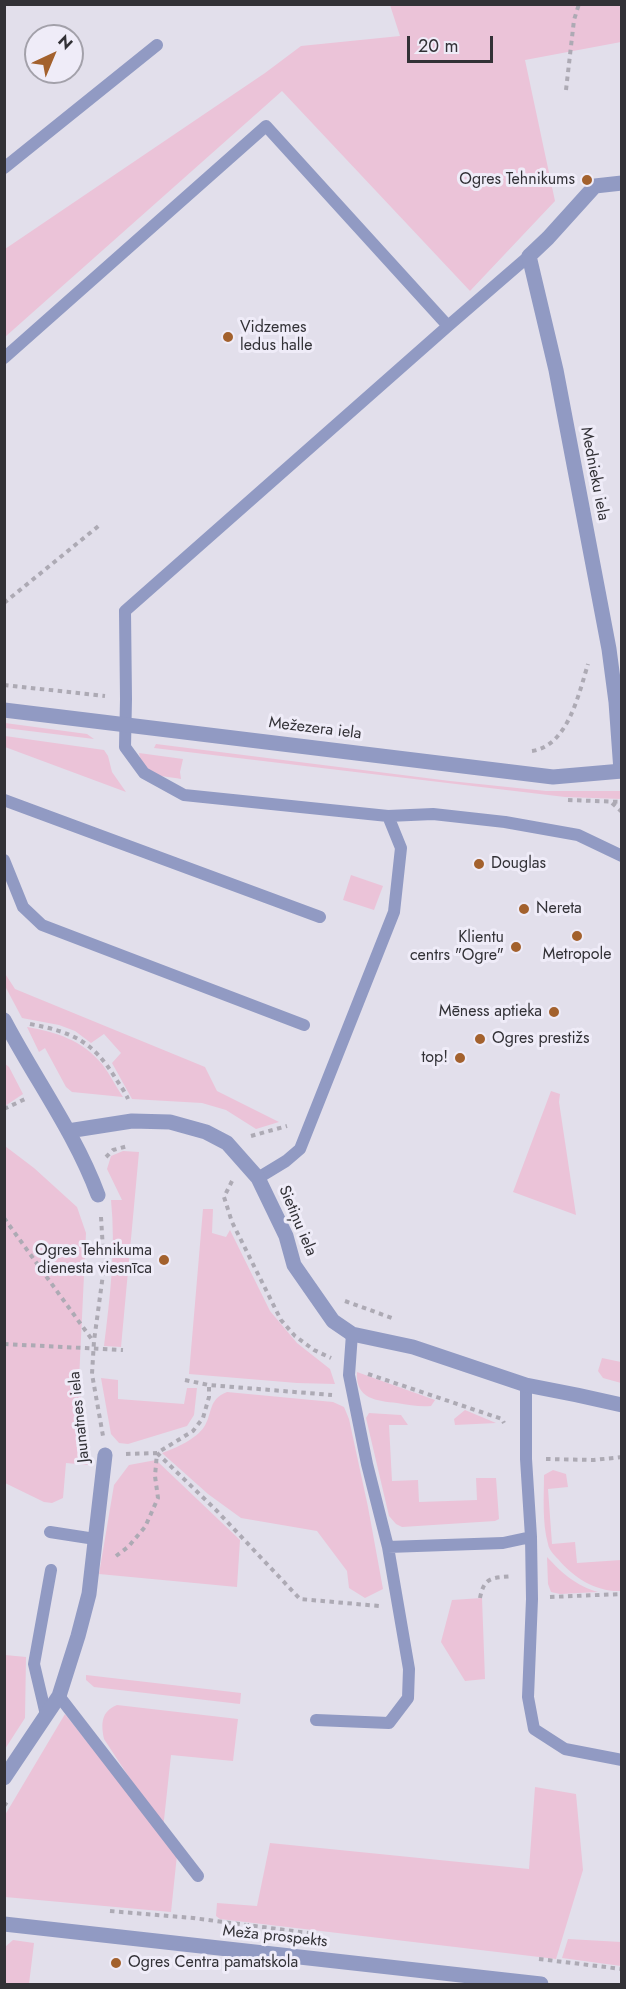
<!DOCTYPE html>
<meta charset="utf-8">
<style>
body{margin:0}
#map{position:relative;width:626px;height:1989px;overflow:hidden;background:#e2dfeb;font-family:Jost,sans-serif}
canvas{display:block}
.frame{position:absolute;inset:0;border:6px solid #323136;pointer-events:none}
.north{position:absolute;left:24px;top:24px;width:60px;height:60px;box-sizing:border-box;background:#efecf8;border:2px solid #a3a1aa;border-radius:50%;rotate:44deg;font-size:16px;font-weight:700;line-height:24px;text-align:center;color:#323136}
.north::after{content:'';display:block;margin:auto;width:21px;height:27px;background:#a3612d;clip-path:polygon(50% 0,100% 100%,50% 72%,0 100%)}
.scale{position:absolute;left:407px;top:36px;width:86px;height:27px;box-sizing:border-box;border:3px solid #323136;border-top:0;padding-left:8px;font-size:18px;line-height:21px;white-space:nowrap;color:#323136;-webkit-text-stroke:4px #efecf8;paint-order:stroke}
</style>
<div id="map">
<canvas width="626" height="1989"></canvas>
<div class="frame"></div>
<div class="north">N</div>
<div class="scale">20 m</div>
</div>
<script>
const g = document.querySelector('canvas').getContext('2d');
g.lineJoin = 'round';
function fill(path, color) {
  g.fillStyle = color;
  g.fill(path, 'evenodd');
}
function trace(path, color, width, dash) {
  g.strokeStyle = color;
  g.lineWidth = width;
  g.lineCap = dash ? 'butt' : 'round';
  g.setLineDash(dash || []);
  g.stroke(path);
}
function label(font, color, halo, rows, align = 'center') {
  g.font = font + ' Jost,sans-serif';
  g.lineWidth = 6;
  g.setLineDash([]);
  g.textBaseline = 'middle';
  g.strokeStyle = halo;
  g.fillStyle = color;
  for (const [text, x, y, turn = 0] of rows) {
    g.save();
    g.translate(x, y);
    g.rotate((+turn || 0) * Math.PI / 180);
    g.textAlign = isNaN(turn) ? turn : align;
    if (halo) g.strokeText(text, 0, 0);
    g.fillText(text, 0, 0);
    g.restore();
  }
}
const green = new Path2D(`
 M390,5H621V42L525,60L555,201L470,291L282,91L5,337V249L265,73L301,46L400,36Z
 M5,723L87,734L94,739L5,728Z
 M5,736L104,750L108,756L112,772L126,792L5,747Z
 M156,744L450,781L546,791H621V799L565,797L154,748Z
 M139,753L183,759L180,772L181,779C160,775 143,778 139,753Z
 M351,875L383,886L374,910L343,900Z
 M4,972L15,989L205,1067L217,1091L279,1122L256,1129L226,1110L202,1103L132,1099L112,1063L121,1053L104,1034L91,1043L75,1031L59,1025L22,1018L5,986Z
 M27,1027C56,1032 82,1040 102,1064C110,1074 116,1087 123,1097L72,1092L66,1087L45,1048L39,1052Z
 M4,1063L9,1067L23,1094L5,1106Z
 M551,1091L560,1094L559,1102L576,1215L513,1192Z
 M5,1146L34,1168L77,1207L86,1233L79,1380L89,1465L66,1463L63,1498L52,1503L44,1502L5,1483Z
 M123,1151L139,1152L121,1347L104,1346C110,1297 116,1250 111,1200H122L107,1169L111,1156Z
 M203,1209H213L212,1233L226,1237L230,1230L270,1311L297,1343L330,1369L335,1384L297,1383L189,1374Z
 M602,1358L621,1362V1383L603,1378L598,1371Z
 M357,1372L435,1400L431,1406C420,1407 409,1405 397,1403C377,1401 355,1399 357,1372Z
 M101,1378L118,1380V1399L184,1404L187,1388H197L194,1415L187,1426L128,1444L119,1443L111,1434Z
 M227,1392L333,1402L344,1407L349,1419L368,1507L383,1589L365,1598L349,1588L347,1571L317,1531L241,1518L208,1494L162,1453C176,1448 196,1439 204,1427C213,1413 208,1399 227,1392Z
 M465,1410L496,1423L455,1425L454,1419Z
 M369,1413L401,1415L408,1425H389L392,1481L418,1480L419,1502L477,1500L476,1478H496L499,1519L495,1521L402,1527L396,1524L389,1516L366,1418Z
 M156,1460L240,1540L237,1587L99,1574L114,1485L129,1465Z
 M553,1470L566,1474L568,1487L548,1489L552,1544L575,1542L577,1563L621,1560V1591C596,1592 574,1578 558,1559C554,1555 549,1550 548,1544C542,1522 544,1497 544,1475Z
 M547,1557C563,1574 575,1585 598,1592L560,1594L551,1592L548,1584Z
 M482,1598L485,1679L465,1681L441,1642L452,1600Z
 M5,1655L26,1657L25,1718L5,1749Z
 M86,1675L241,1693L240,1704L94,1687L86,1680Z
 M117,1705L238,1719L233,1761L171,1755L163,1829L104,1739C101,1723 101,1712 117,1705Z
 M65,1714L177,1855L171,1912L5,1897V1815Z
 M535,1787L576,1794L583,1870L556,1959L220,1919L216,1916L217,1903L257,1906L270,1843L529,1869Z
 M568,1939L621,1942V1966L562,1958Z
 M13,1940L34,1943L29,1984H5V1947Z`);
const path = new Path2D(`
 M566,90L574,20L579,4
 M4,603L101,524
 M4,685L105,696
 M532,751C568,746 579,693 588,664
 M568,800L622,802
 M612,803L622,812
 M30,1024C72,1032 93,1041 116,1079C120,1085 125,1092 128,1099
 M4,1109L25,1099
 M251,1136L287,1126
 M106,1157L113,1150L128,1146
 M232,1181L224,1197L232,1222L281,1320L295,1336L314,1350L331,1358
 M101,1217L104,1267L94,1341L92,1374L103,1436
 M4,1218L93,1341
 M345,1301L392,1318
 M4,1344L123,1350
 M368,1374L502,1419L504,1423
 M185,1380L209,1385
 M157,1453L217,1511L300,1599L379,1606
 M126,1454L157,1453L193,1431L203,1418L209,1397V1385L332,1395
 M546,1459L594,1460L622,1457
 M116,1556L128,1547L145,1527L158,1498L155,1476L157,1453
 M550,1597L622,1594
 M480,1598C484,1576 493,1578 513,1576
 M4,1806L9,1799
 M110,1911L193,1918L308,1933
 M539,1959L622,1969`);
const service = new Path2D(`
 M4,168L157,45
 M4,358L266,126L448,326
 M4,800L320,917
 M388,816L433,814L505,822L578,835L622,856
 M4,860L23,907L42,925L304,1025
 M258,1178L286,1161L300,1149L394,912L401,848L388,816L184,795L144,773L125,747L126,699L125,611L448,326L529,256
 M526,1385V1459L531,1537L532,1599L528,1697L534,1729L565,1749L622,1760
 M50,1532L95,1539
 M388,1547L503,1543L531,1537
 M59,1696L198,1876
 M46,1715L34,1664L51,1570
 M316,1720L389,1723L408,1698L409,1669L388,1547L367,1464L349,1375L352,1334`);
const minor = new Path2D(`
 M621,771L616,702L609,649L556,370L529,256L548,238L595,186L622,183
 M4,1020C35,1079 75,1133 98,1195
 M68,1131L132,1121L170,1122L206,1132L227,1143L258,1178L286,1236L294,1265L333,1321L352,1334L413,1347L526,1385L577,1395L622,1405
 M4,1778L59,1696L78,1636L89,1594L105,1455
 M4,1924L541,1984`);
const tertiary = new Path2D(`
 M4,710L553,777L622,771`);
const markers = [
 [587,180,6,"#a3612d"],
 [228,337,6,"#a3612d"],
 [479,864,6,"#a3612d"],
 [524,909,6,"#a3612d"],
 [577,936,6,"#a3612d"],
 [516,947,6,"#a3612d"],
 [554,1012,6,"#a3612d"],
 [480,1039,6,"#a3612d"],
 [460,1058,6,"#a3612d"],
 [164,1260,6,"#a3612d"],
 [116,1963,6,"#a3612d"]
];
const poiNames = [
 ["Ogres Tehnikums",575,180],
 ["Vidzemes",240,328,"left"],
 ["ledus halle",240,346,"left"],
 ["Douglas",491,864,"left"],
 ["Nereta",536,909,"left"],
 ["Klientu",504,938],
 ["centrs \"Ogre\"",504,956],
 ["Metropole",577,955,"center"],
 ["Mēness aptieka",542,1012],
 ["Ogres prestižs",492,1039,"left"],
 ["top!",448,1058],
 ["Ogres Tehnikuma",152,1251],
 ["dienesta viesnīca",152,1269],
 ["Ogres Centra pamatskola",128,1963,"left"]
];
const streetNames = [
 ["Mednieku iela",594,474,79],
 ["Mežezera iela",315,729,7],
 ["Sietiņu iela",297,1221,67],
 ["Jaunatnes iela",80,1417,-96],
 ["Meža prospekts",275,1937,6]
];
fill(green, '#ebc3d8');
trace(path, '#adaab4', 4, [4.5, 4.5]);
trace(service, '#919ac3', 12);
trace(minor, '#919ac3', 15);
trace(tertiary, '#919ac3', 15);
for (const [x, y, r, color] of markers) {
  const dot = new Path2D();
  dot.arc(x, y, r, 0, 2 * Math.PI);
  g.fillStyle = color;
  g.fill(dot);
  trace(dot, '#efecf8', 2);
}
label('16px', '#323136', '#efecf8', poiNames, 'right');
label('16px', '#323136', '#efecf8', streetNames);
</script>
